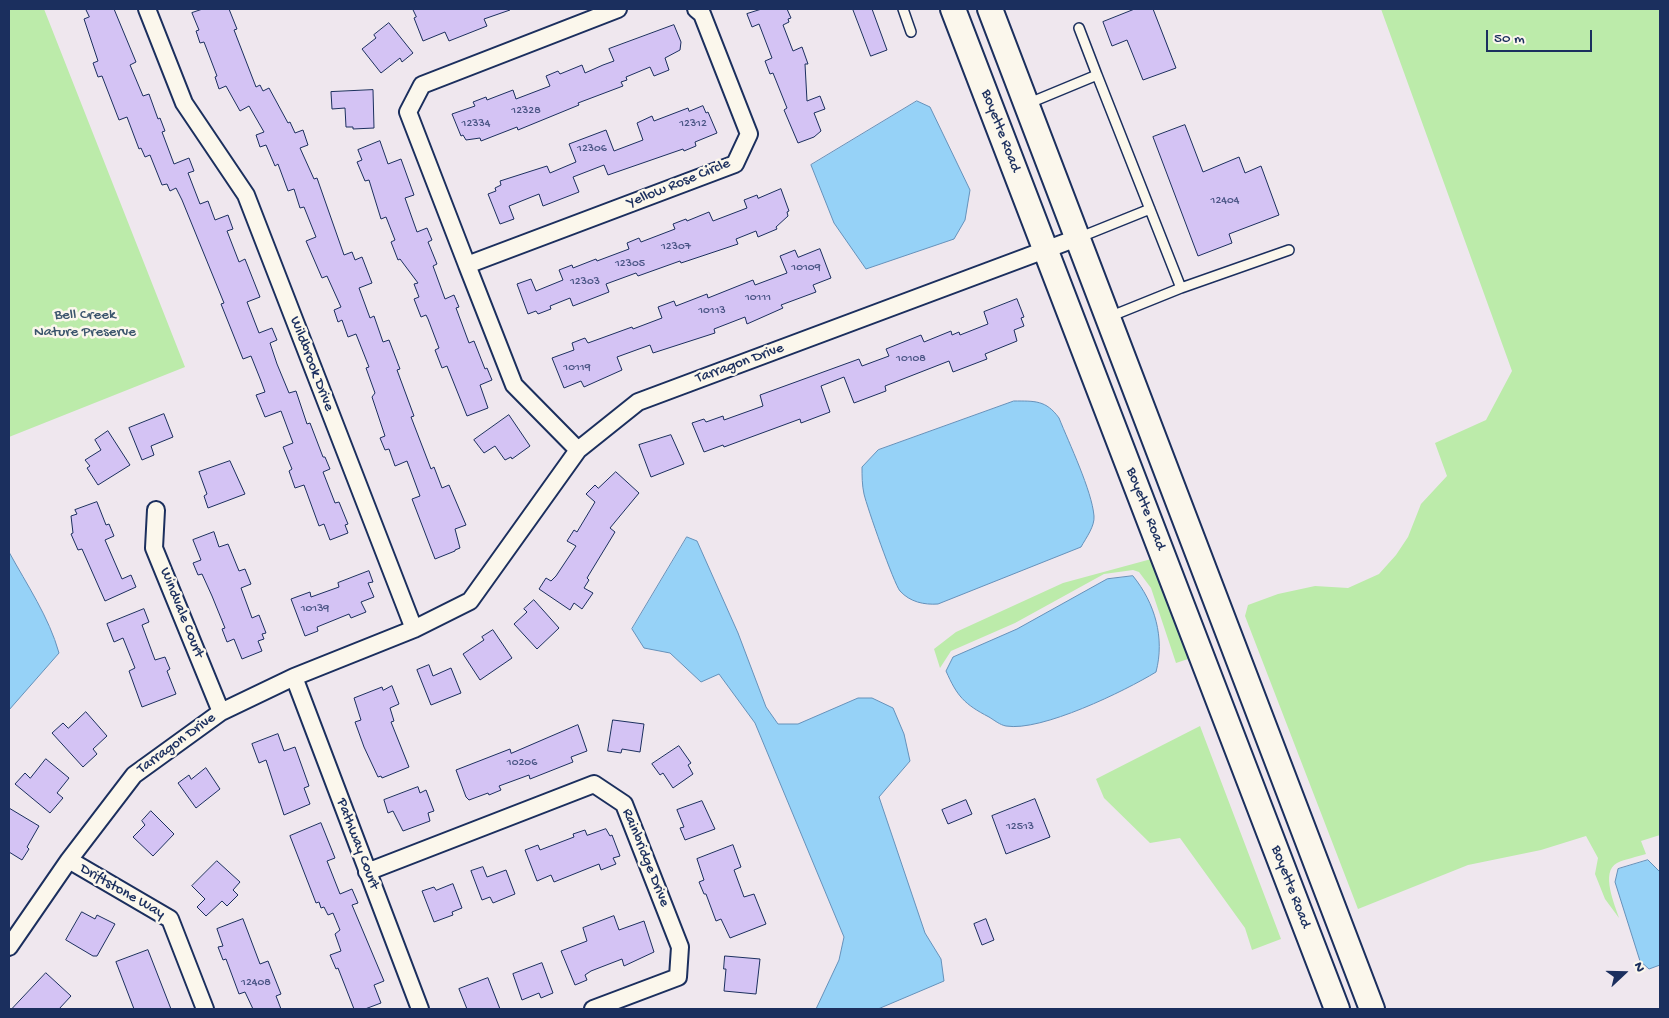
<!DOCTYPE html>
<style>
body{margin:0}
#map{position:relative;width:1669px;height:1018px;overflow:hidden;background:#efe7ee;font-family:"Gochi Hand",sans-serif}
canvas{display:block}
.frame{position:absolute;inset:0;border:10px solid #1b2f5e;pointer-events:none}
.north{position:absolute;left:1599px;top:948px;width:50px;height:50px;-webkit-text-stroke:4px #fbf7ec;paint-order:stroke;rotate:69deg;font-size:14px;font-weight:700;line-height:20px;text-align:center;color:#1b2f5e}
.north::after{content:'';display:block;margin:auto;width:18px;height:22px;background:#1b2f5e;clip-path:polygon(50% 0,100% 100%,50% 72%,0 100%)}
.scale{position:absolute;left:1486px;top:30px;width:106px;height:22px;box-sizing:border-box;border:2px solid #1b2f5e;border-top:0;padding-left:6px;font-size:15px;line-height:18px;white-space:nowrap;color:#1b2f5e;-webkit-text-stroke:4px #fbf7ec;paint-order:stroke}
</style>
<div id="map">
<canvas width="1669" height="1018"></canvas>
<div class="frame"></div>
<div class="north">N</div>
<div class="scale">50 m</div>
</div>
<script>
const g = document.querySelector('canvas').getContext('2d');
g.lineJoin = 'round';
function fill(path, color) {
  g.fillStyle = color;
  g.fill(path, 'evenodd');
}
function trace(path, color, width, dash) {
  g.strokeStyle = color;
  g.lineWidth = width;
  g.lineCap = dash ? 'butt' : 'round';
  g.setLineDash(dash || []);
  g.stroke(path);
}
function label(font, color, halo, rows, align = 'center') {
  g.font = font + ' "Gochi Hand",sans-serif';
  g.lineWidth = 5;
  g.setLineDash([]);
  g.textBaseline = 'middle';
  g.strokeStyle = halo;
  g.fillStyle = color;
  for (const [text, x, y, turn = 0] of rows) {
    g.save();
    g.translate(x, y);
    g.rotate((+turn || 0) * Math.PI / 180);
    g.textAlign = isNaN(turn) ? turn : align;
    if (halo) g.strokeText(text, 0, 0);
    g.fillText(text, 0, 0);
    g.restore();
  }
}
const green = new Path2D(`
 M9,9H44L185,367L9,437Z
 M1381,9H1660V835L1641,841L1646,854C1637,857 1625,859 1617,863C1600,872 1615,905 1619,918L1605,899L1595,874L1598,858L1586,836L1541,850L1468,865L1358,909L1245,616L1248,605L1278,594L1315,586L1348,588L1379,574L1396,555L1408,537L1421,504L1447,476L1435,443L1486,420L1512,371Z
 M1155,558L1191,652L1188,659L1176,663L1151,588L1139,572L1133,570L1104,574L1015,623L951,651L940,668L934,649L956,632L1063,583Z
 M1200,726L1281,939L1252,950L1245,928L1180,838L1150,843L1104,798L1096,779Z`);
const water = new Path2D(`
 M917,101L930,107L970,190L965,220L954,239L866,269L834,223L811,165Z
 M1014,401C1035,401 1046,400 1059,418C1069,443 1092,491 1094,516C1095,526 1086,538 1081,547L938,604C924,605 910,602 900,591C894,584 867,507 864,494C862,485 862,476 862,467L878,450Z
 M687,537L697,541L738,633L766,707L778,724H798L858,698H872L893,708L904,734L910,761L879,797L925,933L941,959L944,981L878,1009H816L839,960L844,937L755,723L719,674L701,682L670,653L644,648L632,629Z
 M9,552C27,585 49,617 59,653L9,710Z
 M1133,576C1155,603 1165,638 1156,672C1125,691 1041,732 1006,726C1000,725 994,720 989,717C964,704 957,696 946,671L953,657L1017,629L1107,579Z
 M1648,860L1660,872V965L1649,969L1640,961L1615,882L1618,869Z`);
const building = new Path2D(`
 M86,9H114L136,62L130,65L143,96L149,94L158,119L160,118L165,131L162,132L174,164L189,158L194,171L188,173L200,204L208,201L215,220L228,215L233,229L227,231L239,262L245,259L260,297L247,302L259,333L272,328L277,340L270,343L277,364L289,393L296,391L307,424L310,423L323,457H325L330,469L323,472L335,503L339,502L348,524L345,525L348,533L330,540L324,524L319,526L304,485L295,488L289,471L292,469L283,447L293,443L281,411L265,417L256,395L265,392L261,381L251,356L243,359L221,304L224,303L182,200L176,188L170,191L167,184L162,185L150,155L145,157L141,148L139,149L127,117L119,120L102,76L98,77L93,63L98,61L84,19L89,17Z
 M203,9H229L237,29L234,30L256,87L260,85L263,91L269,88L288,123L290,122L295,133L303,130L308,145L300,148L314,179L317,178L344,255L352,252L355,260L362,257L372,283L359,288L370,318L374,316L383,342L389,340L400,369L397,370L414,416L411,417L431,469L434,467L442,488L449,485L466,525L455,529L460,548L455,550V551L435,559L412,499L420,496L407,461L395,466L389,449L385,450L380,438L385,436L372,397L375,393L366,368L369,367L356,334L348,337L342,320L338,322L334,310L341,307L327,276L322,278L306,241L316,237L304,207L300,208L294,189L288,191L278,164L275,166L266,145L260,147L256,135L264,132L249,106L240,111L226,86L219,89L215,77L217,76L204,42L200,43L196,31L199,30L192,13Z
 M413,9H510V10L484,19L487,26L449,41L445,32L423,41L414,18L416,17Z
 M762,9H787L791,18L788,19L789,22L783,25L793,51L802,47L808,64H805L807,101L820,96L825,109L814,113L821,131L814,137L798,143L784,110L787,108L773,73L770,74L765,61L772,58L759,24L752,27L747,14Z
 M853,9H872L887,50L871,56Z
 M1135,9H1153L1176,68L1143,80L1127,40L1112,46L1103,22Z
 M389,23L413,53L402,62L400,58L381,73L362,49L376,38L374,35Z
 M674,25L681,42L680,50L665,58L669,70L654,76L650,67L626,77L627,80L621,82L623,86L578,103L579,105L518,130L517,127L481,141L480,138L466,140L463,135L461,136L452,114L475,106L473,102L486,97L487,100L513,90L516,99L550,86L546,76L558,71L560,74L582,65L585,73L603,65L614,61L609,49Z
 M373,90L374,128L353,129V127H346L345,108L332,109L331,92Z
 M703,106L706,113L708,112L717,133L695,142L696,146L684,151L683,149L608,175L604,165L573,177L579,192L543,206L539,194L509,206L514,219L500,224L488,194L496,191L495,188L501,185L500,181L547,166L550,173L576,162L569,144L606,130L614,151L643,140L637,123L652,116L654,121L688,108L689,111Z
 M1185,125L1203,172L1239,157L1245,173L1261,166L1279,215L1229,234L1232,243L1198,256L1153,137Z
 M380,141L388,164L401,159L414,195L405,198L417,232L427,228L432,240L428,242L437,264L433,266L445,299L454,295L459,307L456,308L469,343L474,341L485,369L487,368L492,380L480,385L488,408L467,416L447,366L442,368L435,350L439,348L428,319L426,315L421,317L414,299L419,297L414,284L418,283L400,259L398,260L391,242L395,240L386,217L381,219L369,180L365,181L357,162L362,160L358,150Z
 M781,189L789,211L787,212L788,216L776,227L777,229L758,237L756,231L736,239L738,244L681,263L680,261L638,276L636,273L606,284L609,292L573,306L570,298L550,306L551,309L538,314L536,311L528,314L517,284L531,279L536,291L563,280L559,270L572,265L573,268L596,259L597,261L629,249L627,243L639,238L641,242L675,229L673,224L686,219L687,221L709,212L713,221L747,208L744,200L757,195L758,198Z
 M820,249L831,278L813,285L816,292L781,305L783,308L747,324L745,317L714,329L715,333L653,353L650,345L617,357L622,370L584,387L581,381L564,388L552,358L574,350L572,343L585,338L588,343L632,327L633,329L662,318L658,307L674,301L676,306L707,294L708,298L753,280L755,285L787,273L780,256L795,250L798,257Z
 M1017,299L1024,317L1021,318L1024,326L1014,330L1017,341L985,354L987,359L953,372L949,361L885,386L886,391L854,403L844,377L821,386L830,412L801,423L800,419L724,447L723,445L704,452L692,423L704,419L706,422L723,416L724,420L763,406L760,395L859,359L862,366L889,356L886,349L921,335L924,342L951,331L952,335L959,332L960,335L988,324L984,312Z
 M164,414L173,437L151,446L154,455L142,460L129,428Z
 M509,415L530,446L512,459L511,457L505,460L495,446L484,453L474,440Z
 M108,431L130,465L98,485L87,468L90,466L85,460L101,450L95,440Z
 M671,435L684,464L651,477L639,445Z
 M230,461L245,494L208,508L204,496L207,494L199,472Z
 M616,472L639,493L610,528L615,532L587,578L589,580L584,588L593,593L582,609L574,603L570,610L539,589L546,578L551,581L556,576L576,546L567,541L574,530L577,532L595,502L586,494L595,485L598,488Z
 M97,502L106,525L109,524L114,536L105,540L122,579L131,575L136,587L105,601L82,549L78,550L71,534L73,533L71,516L77,514L75,510Z
 M214,532L219,547L228,544L239,571L245,569L251,584L241,588L252,618L259,615L266,633L262,634L264,639L258,641L262,651L242,659L234,639L227,642L222,629L225,628L212,596L202,574L198,575L193,563L201,560L193,540Z
 M369,571L373,582L368,583L374,597L361,602L366,612L351,618L349,614L317,627L318,631L305,636L291,599L310,592L311,597L339,587L338,583Z
 M534,600L559,628L537,649L514,624L527,612L524,609Z
 M144,609L149,622L142,625L155,660L165,657L170,669L167,671L176,694L142,707L129,671L135,668L123,638L114,642L107,624Z
 M493,630L512,658L480,680L463,654L484,640L482,637Z
 M429,665L433,676L451,668L461,693L431,705L417,670Z
 M392,686L399,704L390,708L394,721L391,722L409,767L382,778L381,776L378,777L364,747L355,722L361,720L354,698L382,687L383,690Z
 M86,712L107,736L93,749L97,754L83,767L52,733L63,723L68,728Z
 M613,720L644,724L640,752L622,749L621,753L608,751Z
 M578,725L587,751L571,757L573,762L530,779L529,775L499,786L501,790L489,795L488,793L469,800L466,797L456,770L510,749L511,753Z
 M278,734L284,751L295,747L309,786L304,788L310,804L284,815L266,760L259,763L252,744Z
 M679,746L691,763L688,765L693,774L673,788L663,773L660,775L652,764Z
 M46,759L69,778L57,793L63,798L50,813L15,784L25,773L30,778Z
 M206,768L220,789L196,808L178,783L189,775L191,779Z
 M418,787L420,793L426,790L434,811L428,813L430,821L403,831L393,811L388,813L384,800Z
 M1035,799L1050,837L1006,854L992,816Z
 M966,800L972,814L948,824L942,810Z
 M702,801L715,829L685,840L680,828L684,827L677,810Z
 M9,808L39,826L27,847L29,849L22,860L9,852Z
 M151,811L174,834L153,856L133,837L145,825L142,821Z
 M321,823L335,858L327,861L340,894L352,889L358,903L352,905L384,981L374,985L381,1003L365,1009H354L338,968L336,969L330,955L341,951L335,934L340,930L333,913L328,915L324,907L321,908L319,902L316,903L290,836Z
 M606,829L610,836L612,835L620,856L613,858L616,864L601,870L599,864L554,882L551,875L537,881L525,850L538,845L540,850L574,837L573,834L585,830L587,835Z
 M733,845L741,867L734,870L744,897L754,894L766,924L730,938L721,919L716,921L706,894H704L699,882L704,880L697,859Z
 M217,861L240,882L233,890L238,895L227,906L222,901L206,916L197,907L205,899L192,886Z
 M483,867L487,877L506,870L515,894L493,903L490,897L482,900L471,871Z
 M453,884L462,908L452,912L453,915L434,922L422,891L434,887L436,890Z
 M82,912L95,919L97,915L115,924L97,956H93L66,940Z
 M614,916L619,930L644,921L654,952L624,966L622,959L591,971L585,975L587,980L575,985L561,951L587,941L583,928Z
 M243,919L260,964L268,961L281,994L276,996L281,1009H253L245,992L239,994L226,959L223,960L218,947L223,946L217,929Z
 M986,919L994,940L982,945L974,924Z
 M148,950L171,1009H134L116,962Z
 M725,956L760,959L756,994L724,991L726,969H724Z
 M542,963L553,993L541,998L539,993L522,1000L513,974Z
 M46,973L71,996L59,1009H12Z
 M488,978L500,1009H467L459,989Z`);
const service = new Path2D(`
 M903,9L911,32
 M1097,75L1181,288L1289,250
 M1027,104L1097,75L1079,28
 M1078,238L1150,209
 M1109,317L1181,288`);
const minor = new Path2D(`
 M147,9L184,103L246,195L414,629
 M618,9L422,85L408,112L467,265L735,164L749,134L702,14L696,9
 M467,265L514,385L578,450
 M156,510L154,548L221,712
 M294,677L420,1009
 M69,860L170,919L205,1009
 M367,872L594,784L624,804L680,947L678,977L593,1009
 M9,947L69,860L134,775L221,712L294,677L414,629L470,601L578,450L638,402L1077,238`);
const secondary = new Path2D(`
 M953,9L1337,1009
 M990,9L1372,1009`);
const numberNames = [
 ["12328",526,111],
 ["12334",476,124],
 ["12312",693,124],
 ["12306",592,149],
 ["12404",1225,201],
 ["12307",676,247],
 ["12305",630,264],
 ["10109",806,268],
 ["12303",585,282],
 ["10111",758,298],
 ["10113",712,311],
 ["10108",911,359],
 ["10119",577,368],
 ["10139",315,609],
 ["10206",522,763],
 ["12513",1020,827],
 ["12408",256,983]
];
const streetNames = [
 ["Boyette Road",1000,131,69],
 ["Yellow Rose Circle",679,184,-22],
 ["Wildbrook Drive",311,364,69],
 ["Tarragon Drive",740,364,-20],
 ["Boyette Road",1145,509,69],
 ["Windvale Court",181,613,68],
 ["Tarragon Drive",177,744,-36],
 ["Pathway Court",357,844,69],
 ["Rainbridge Drive",645,858,68],
 ["Boyette Road",1290,887,69],
 ["Driftstone Way",122,892,30]
];
const parkNames = [
 ["Bell Creek",85,316],
 ["Nature Preserve",85,333]
];
fill(green, '#bcebaa');
fill(water, '#96d2f7');
trace(water, '#6591ba', 1);
fill(building, '#d4c3f4');
trace(building, '#1b2f5e', 1);
trace(service, '#1b2f5e', 12);
trace(minor, '#1b2f5e', 20);
trace(secondary, '#1b2f5e', 28);
trace(service, '#fbf7ec', 9);
trace(minor, '#fbf7ec', 16);
trace(secondary, '#fbf7ec', 24);
label('12px', '#495484', null, numberNames);
label('15px', '#1b2f5e', '#fbf7ec', streetNames);
label('15px', '#3b556d', '#fbf7ec', parkNames);
</script>
